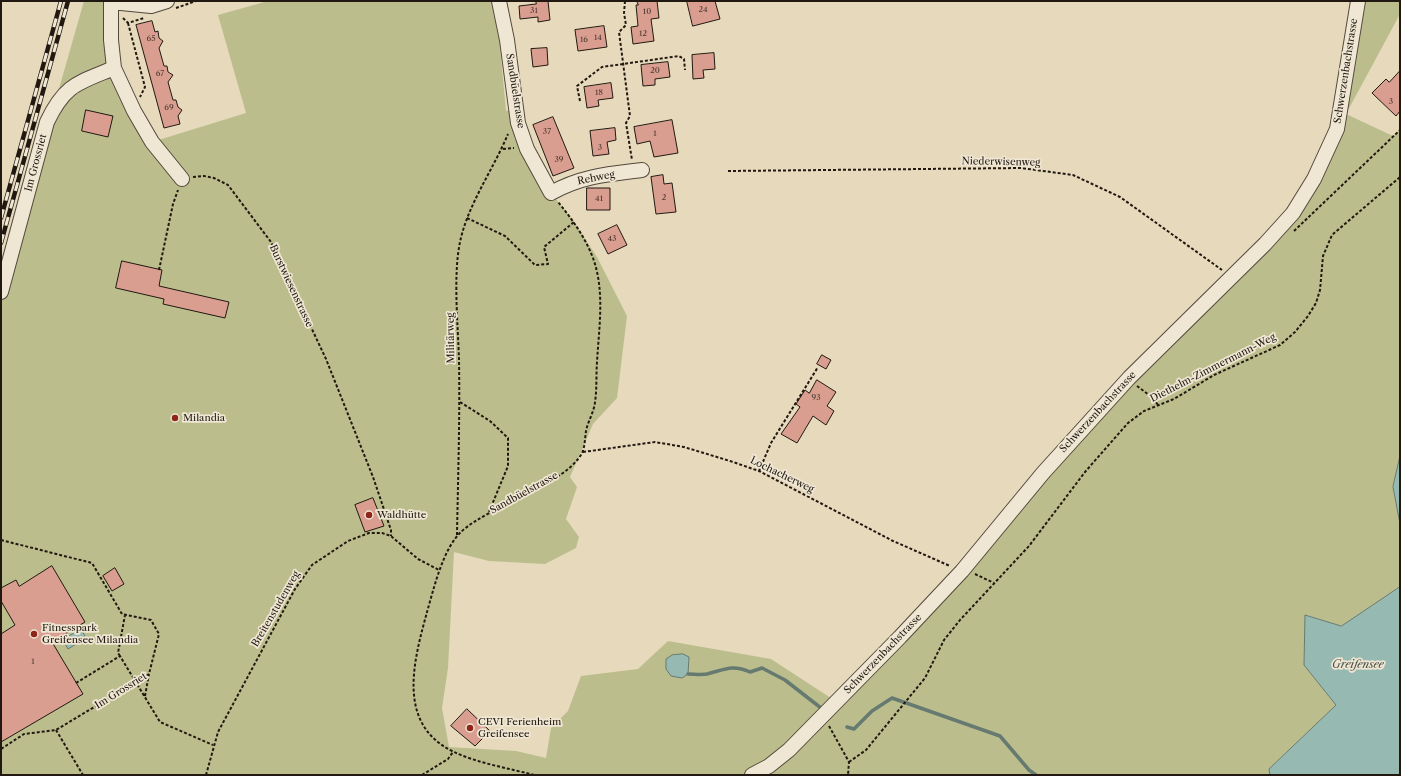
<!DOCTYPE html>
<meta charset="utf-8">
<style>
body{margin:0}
#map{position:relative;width:1401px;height:776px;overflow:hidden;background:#e6d9bc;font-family:"Libre Caslon Text",serif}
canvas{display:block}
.frame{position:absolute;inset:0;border:2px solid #211911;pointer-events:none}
</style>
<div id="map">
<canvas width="1401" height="776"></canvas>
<div class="frame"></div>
</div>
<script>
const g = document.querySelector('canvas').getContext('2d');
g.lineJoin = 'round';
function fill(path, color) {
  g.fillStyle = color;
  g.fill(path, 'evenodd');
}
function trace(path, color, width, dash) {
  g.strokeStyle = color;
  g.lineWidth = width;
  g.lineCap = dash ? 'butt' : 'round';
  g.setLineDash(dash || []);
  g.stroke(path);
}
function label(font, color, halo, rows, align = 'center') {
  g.font = font + ' "Libre Caslon Text",serif';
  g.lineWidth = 3.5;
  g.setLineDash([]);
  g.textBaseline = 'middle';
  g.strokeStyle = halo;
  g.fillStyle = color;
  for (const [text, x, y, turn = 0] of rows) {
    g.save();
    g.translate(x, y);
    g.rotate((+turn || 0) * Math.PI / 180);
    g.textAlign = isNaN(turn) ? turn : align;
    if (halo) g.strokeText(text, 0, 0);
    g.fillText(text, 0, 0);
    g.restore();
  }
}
const green = new Path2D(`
 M84,1H111L114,68L152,142L246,113L218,15L268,1H492L499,37L506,111L516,109L551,193L574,222L597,257L627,316L617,398L593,424L570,477L577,487L566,519L579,537L576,548L545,564L489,561L454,552L448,668L442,708L449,747L516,751L546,758L551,728L568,711L581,676L638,669L668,641L771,659L837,702L1071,441L1265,244L1332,143L1358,1H1400V14L1346,114L1393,136L1400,130V456L1393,487L1400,524V587L1341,626L1306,615L1304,665L1336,705L1269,769L1270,775H1V292Z`);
const water = new Path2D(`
 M1400,456V524L1393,487Z
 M1400,587V775H1270L1269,769L1336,705L1304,665L1305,615L1341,626Z
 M81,629L86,638L68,649L63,640Z
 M683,654L689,657L688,674L682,678L671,676L666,669V659L672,655Z`);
const stream = new Path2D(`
 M688,674C694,674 701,675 707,674C724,670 732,664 750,672L762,668L785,680L821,708
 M847,727L854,729L872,711L892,698L1000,736L1029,770L1036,775`);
const building = new Path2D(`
 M536,1H548L550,20L538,22V17L520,19L519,6L536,4Z
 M637,1H657L659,18L651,19L654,41L633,44L631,27L638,26L636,5H638Z
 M687,1H715L720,19L693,26Z
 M152,21L155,32L158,31L159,38L163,41L159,48L164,66H167L168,72L173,75L168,82L173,100H176L178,107L182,110L178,116L180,124L164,128L136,25Z
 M604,26L607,47L578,51L575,30Z
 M547,48L548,65L533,67L531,49Z
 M714,53L715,69L703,70L704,78L693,79L692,55Z
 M668,62L670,77L655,79V85L643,86L641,65Z
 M1400,71V111L1396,116L1372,93L1386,79L1389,82Z
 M611,83L613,98L598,100L599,106L587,108L584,87Z
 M86,110L113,116L108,137L82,131Z
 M553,117L574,168L553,176L533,125Z
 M672,120L678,153L654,157L650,141L637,144L634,127Z
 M615,128L616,140L607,142L609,154L593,156L590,131Z
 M663,175L664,184L672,183L676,212L656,214L651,177Z
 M587,188H610V210H587Z
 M617,225L627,245L608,254L598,234Z
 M122,261L162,270L159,286L229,302L225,318L163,304L164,299L116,288Z
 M822,355L831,360L826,369L817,364Z
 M817,380L836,392L827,406L834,411L826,425L813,416L797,443L781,434L800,407L796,404L805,390L809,393Z
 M373,498L384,526L365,532L355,505Z
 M52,566L85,622L52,642L83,694L1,742V634L15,625L1,601V588L16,580L19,586Z
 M115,568L124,584L112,591L103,576Z
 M467,709L490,731L475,746L451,726Z`);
const path = new Path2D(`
 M625,1L624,13L626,25L619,32L630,116L626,123L632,160
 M176,8L196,1
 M123,18L128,23L144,18
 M128,23L145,87L140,97
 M580,101L577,86L602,67L679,56L684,59L685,70
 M503,149L514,148
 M728,171L1021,168L1073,175L1120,197L1222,270
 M193,177L204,176L214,178L228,185L271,242L326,359L373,477L391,530V536
 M467,218L505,236L535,265L548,264L544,247L574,222
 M1294,231L1400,130
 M159,270L173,204L178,190
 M1137,386L1153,398L1158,405
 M460,402L490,421L508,438V466L489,512
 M583,452L655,442L684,447L730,461L759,471L893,541L950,566
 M759,471L771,443L818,367
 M457,535C458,477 460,418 459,360C458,325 453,275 460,242C468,204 493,170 508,134
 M1,540L92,563L122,614L151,620L159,634L149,674L56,730L24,734L1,749
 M975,574L994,583
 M120,656L118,653L125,615
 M76,683L120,656L160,722L213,745
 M145,696L149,674
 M829,726L849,762L848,775
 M56,730L83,775
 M849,762L866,750L925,678L944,640L960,620L1029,546L1085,472L1128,423L1144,411L1174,399L1214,375L1280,345L1295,332L1308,316L1316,303L1320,290L1323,256L1332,235L1400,177
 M206,775L218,732L295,589L312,565L348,541L369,533H382L391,536L418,559L439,570
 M422,775L448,759L453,752
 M534,775C508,768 476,763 452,751C396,723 414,660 427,612C434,588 443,548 462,531C491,505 566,484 582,453C585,447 585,437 586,431C588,421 594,412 595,402C597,389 596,375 597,362C599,327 605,291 593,258C585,237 572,219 558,202`);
const minor = new Path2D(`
 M111,1V40L114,68L134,111L152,142L182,179
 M499,1L507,40L518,123L527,149L551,193C581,176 609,174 642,170
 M111,2L151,6L167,1
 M1,292L47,122C65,84 78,83 114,68
 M752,775L769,766L789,750L900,637L962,571L1043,473L1129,378L1265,244L1293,213L1314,179L1337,129L1358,1`);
const rail = new Path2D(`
 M1,218L61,1
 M1,243L68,1`);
const markers = [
 [175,418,4,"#8f2418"],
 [369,515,4,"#8f2418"],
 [34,634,4,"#8f2418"],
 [470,728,4,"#8f2418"]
];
const numberNames = [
 ["24",703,10],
 ["31",534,11],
 ["10",647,12],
 ["12",643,34],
 ["14",598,38],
 ["65",151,39],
 ["16",584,40],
 ["20",655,71],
 ["67",160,74],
 ["18",599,93],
 ["3",1391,102],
 ["69",169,108],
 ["37",547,132],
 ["1",655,134],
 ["3",600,148],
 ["39",559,160],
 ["2",664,198],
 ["41",599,199],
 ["43",612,239],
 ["93",816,398],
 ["1",33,662]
];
const streetNames = [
 ["Schwerzenbachstrasse",1346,71,-81],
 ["Sandbüelstrasse",515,91,81],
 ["Niederwisenweg",1001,162,1],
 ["Im Grossriet",36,163,-75],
 ["Rehweg",596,178,-11],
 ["Burstwiesenstrasse",291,286,65],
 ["Militärweg",451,338,-91],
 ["Diethelm-Zimmermann-Weg",1213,368,-27],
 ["Schwerzenbachstrasse",1098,412,-47],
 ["Lochacherweg",782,475,26],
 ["Sandbüelstrasse",524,493,-29],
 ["Breitenstudenweg",276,609,-60],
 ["Schwerzenbachstrasse",883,654,-46],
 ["Im Grossriet",121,691,-32]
];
const poiNames = [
 ["Milandia",183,418],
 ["Waldhütte",377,515],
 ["Fitnesspark",42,628],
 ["Greifensee Milandia",42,640],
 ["CEVI Ferienheim",478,722],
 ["Greifensee",478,734]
];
const waterNames = [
 ["Greifensee",1358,665]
];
fill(green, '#bbbe8c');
fill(water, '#96bab1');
trace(water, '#677a71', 1);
trace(stream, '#677a71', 3.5);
fill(building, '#d99e90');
trace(building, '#211911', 1);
trace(minor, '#52493c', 16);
trace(path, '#211911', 2, [3, 2]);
trace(minor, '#efe6d3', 14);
trace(rail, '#211911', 4.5);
trace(rail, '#efe6d3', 3, [9]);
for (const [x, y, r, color] of markers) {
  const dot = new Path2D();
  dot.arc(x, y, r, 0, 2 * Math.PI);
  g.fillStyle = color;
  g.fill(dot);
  trace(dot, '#efe6d3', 1.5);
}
label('8px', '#4f3a31', null, numberNames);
label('10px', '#211911', '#efe6d3', streetNames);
label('10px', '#211911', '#efe6d3', poiNames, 'left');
label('italic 11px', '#4a5149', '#efe6d3', waterNames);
</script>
